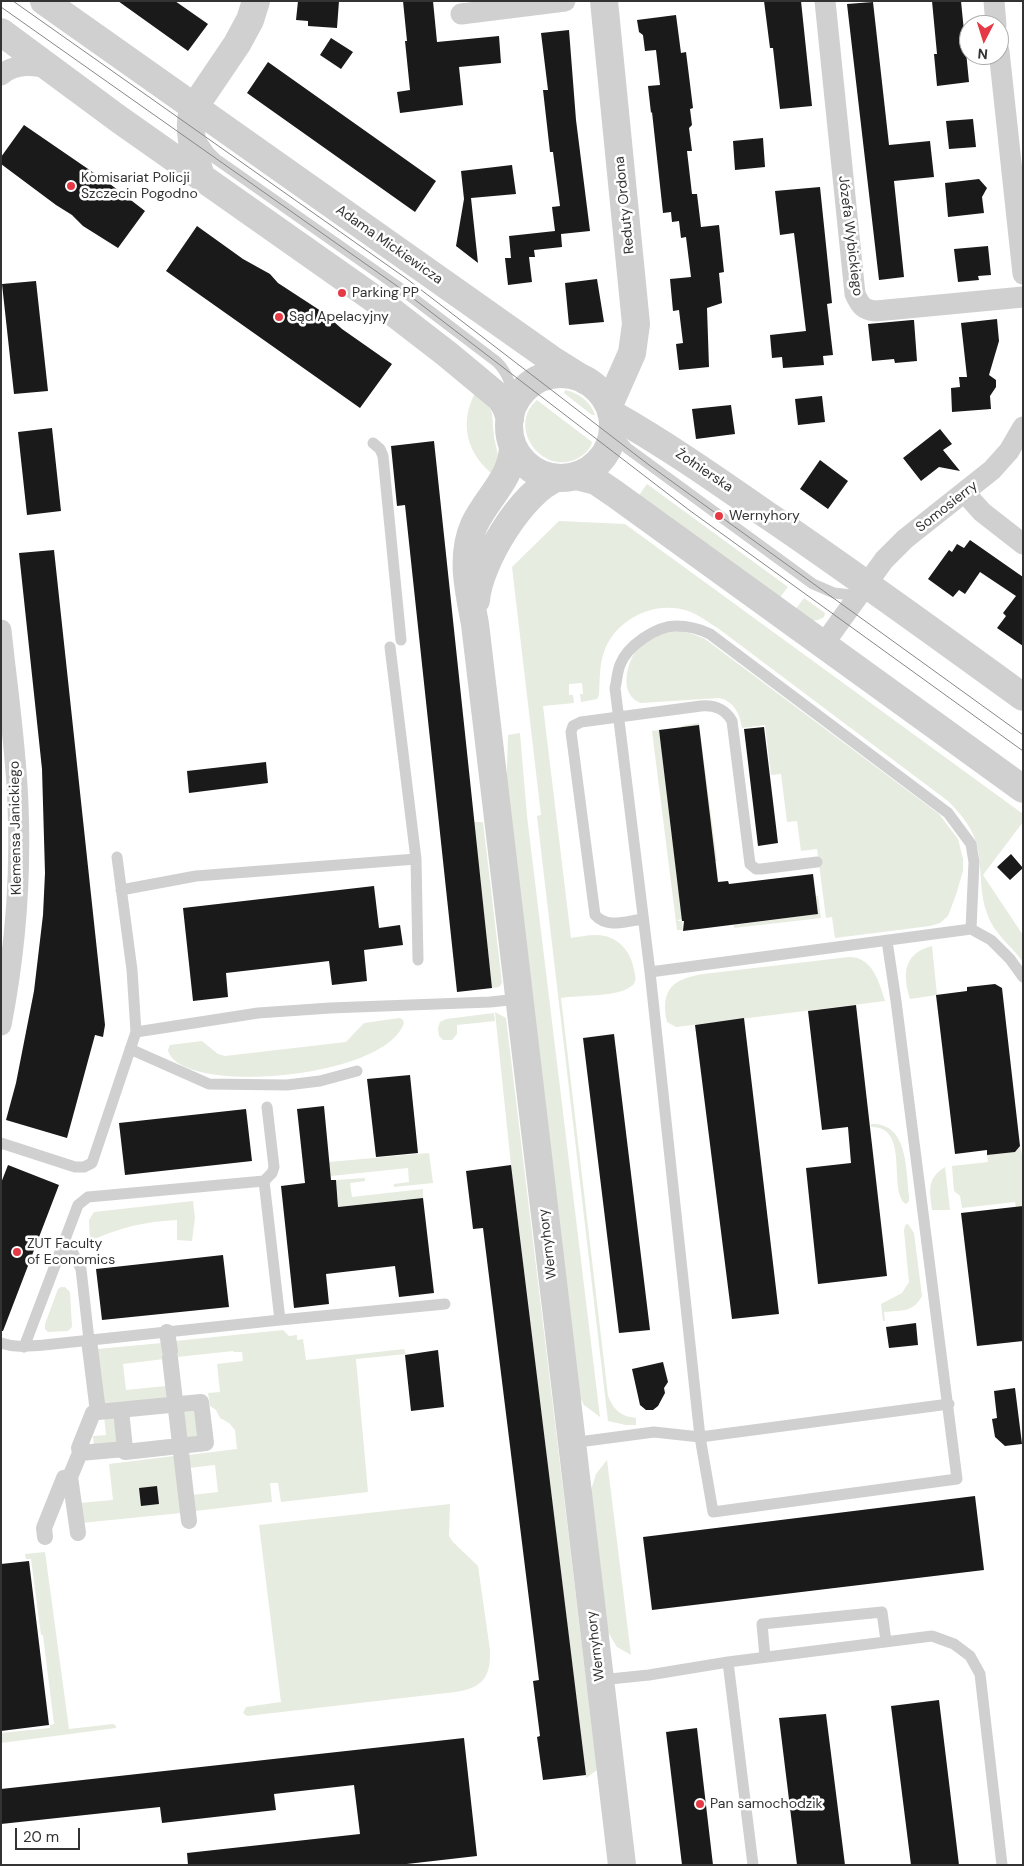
<!DOCTYPE html>
<meta charset="utf-8">
<style>
body{margin:0}
#map{position:relative;width:1024px;height:1866px;overflow:hidden;background:#fff;font-family:"DM Sans",sans-serif}
canvas{display:block}
.frame{position:absolute;inset:0;border:2px solid #333;pointer-events:none}
.north{position:absolute;left:959px;top:15px;width:50px;height:50px;box-sizing:border-box;background:#fff;border:1px solid #adadad;border-radius:50%;rotate:185deg;font-size:14px;font-weight:700;line-height:20px;text-align:center;color:#333}
.north::after{content:'';display:block;margin:auto;width:18px;height:22px;background:#e63946;clip-path:polygon(50% 0,100% 100%,50% 72%,0 100%)}
.scale{position:absolute;left:15px;top:1828px;width:65px;height:22px;box-sizing:border-box;border:2px solid #333;border-top:0;padding-left:6px;font-size:15px;line-height:18px;white-space:nowrap;color:#333;-webkit-text-stroke:4px #fff;paint-order:stroke}
</style>
<div id="map">
<canvas width="1024" height="1866"></canvas>
<div class="frame"></div>
<div class="north">N</div>
<div class="scale">20 m</div>
</div>
<script>
const g = document.querySelector('canvas').getContext('2d');
g.lineJoin = 'round';
function fill(path, color) {
  g.fillStyle = color;
  g.fill(path, 'evenodd');
}
function trace(path, color, width, dash) {
  g.strokeStyle = color;
  g.lineWidth = width;
  g.lineCap = dash ? 'butt' : 'round';
  g.setLineDash(dash || []);
  g.stroke(path);
}
function label(font, color, halo, rows, align = 'center') {
  g.font = font + ' "DM Sans",sans-serif';
  g.lineWidth = 5;
  g.setLineDash([]);
  g.textBaseline = 'middle';
  g.strokeStyle = halo;
  g.fillStyle = color;
  for (const [text, x, y, turn = 0] of rows) {
    g.save();
    g.translate(x, y);
    g.rotate((+turn || 0) * Math.PI / 180);
    g.textAlign = isNaN(turn) ? turn : align;
    if (halo) g.strokeText(text, 0, 0);
    g.fillText(text, 0, 0);
    g.restore();
  }
}
const green = new Path2D(`
 M565,390C579,393 590,401 595,415H592L564,393Z
 M476,391L489,407L492,413L494,437L498,455L496,477C467,455 458,424 476,391Z
 M537,400L592,442C591,448 586,453 580,457C545,479 505,428 537,400Z
 M647,484L788,587L778,600L637,498Z
 M559,521L625,524L1023,814V822L983,875L1023,935V962C1011,945 996,936 988,916C979,895 982,871 978,849C974,829 961,814 948,801L719,629C709,623 697,613 685,610C652,601 615,620 604,652C599,666 600,680 599,695L597,699L581,702L580,694H583L582,683L569,684V695H573L574,703L543,706L571,938C579,937 587,935 594,935C616,934 631,950 634,970C636,977 637,983 630,987C617,997 578,995 561,998L608,1396C614,1410 620,1416 636,1418V1425H626L608,1421L537,816L541,815L512,567Z
 M804,598L825,613L824,617C812,625 805,618 794,611Z
 M680,631L693,634L705,639L939,814L958,839L963,859V871L956,895L948,916L940,923L930,926L835,938L832,917L826,918L817,849L801,851L797,821L787,822L781,774L771,775L765,725L742,728C740,714 734,701 719,698L641,703C618,696 626,660 640,646C650,636 666,632 680,631Z
 M699,723L717,861H715L681,727V726Z
 M659,730L682,919L678,920V921H682L683,930H677L652,731Z
 M520,733L527,816L600,1417L584,1405L578,1394L506,805L508,735Z
 M474,822H483L502,983L499,987L492,988Z
 M816,896H818L821,918L734,928V925L818,914Z
 M932,946L937,995L910,999C903,975 902,954 932,946Z
 M849,957C873,957 879,982 885,1001L676,1027L667,1022C660,989 673,979 703,974Z
 M495,1012L506,1018L597,1770L586,1778L511,1165Z
 M494,1013L495,1021L457,1025V1034L452,1040H443L439,1036L438,1028L440,1022L446,1019Z
 M400,1018L403,1020L404,1023C385,1080 178,1096 168,1050L170,1045L202,1041L218,1054L225,1056L346,1042L364,1023Z
 M871,1124C908,1122 906,1170 909,1196V1201L906,1204C887,1192 911,1126 871,1127Z
 M1020,1146L1023,1159V1206L1016,1207L1015,1202L962,1208L960,1196L954,1191L952,1166L988,1162L987,1155L1015,1152Z
 M429,1153L433,1183L394,1187V1184L409,1182L408,1168L331,1176L329,1162Z
 M945,1167L950,1210H932C930,1191 926,1179 945,1167Z
 M365,1178V1181L350,1183L352,1197L423,1189V1198L337,1207L338,1202L336,1180Z
 M193,1201L195,1218L192,1241L177,1240V1220C146,1221 118,1228 90,1241L89,1220L94,1212Z
 M908,1224L914,1233L922,1296C913,1313 901,1310 884,1312L885,1321H883L881,1304L902,1293L909,1282L904,1231L905,1225Z
 M61,1287H65L70,1292L72,1327L68,1331L48,1332L45,1329V1324L58,1289Z
 M283,1330L289,1336L297,1335V1340L303,1339L306,1360L404,1349L406,1354L356,1359L368,1492L281,1502L278,1483H270L272,1502L195,1511L192,1495L218,1492L215,1465L189,1468L188,1455L237,1449L235,1430L229,1423L220,1418L216,1410L210,1406L208,1393L220,1392L217,1364L243,1361L242,1352H234L233,1351L177,1357L175,1341Z
 M162,1343L164,1359L123,1364L126,1390L166,1386L167,1398L103,1404L97,1349Z
 M195,1408L199,1439L186,1440L183,1409Z
 M114,1414L117,1444L94,1446L93,1436L106,1435L104,1416Z
 M174,1456L181,1513L81,1523L79,1503L113,1500L109,1464Z
 M607,1460L631,1655L617,1647L606,1629L590,1493L596,1474Z
 M450,1504L449,1536L453,1542L478,1566L490,1650C491,1678 482,1688 455,1692L247,1716L243,1713L246,1707L281,1702L259,1525Z
 M45,1552L69,1729L113,1724L116,1726V1728L1,1743V1733L50,1728V1725L54,1724L43,1635H41L31,1559H26L25,1554Z`);
const building = new Path2D(`
 M118,1H175L208,24L188,51Z
 M298,1H339L337,28L308,26V21L296,20Z
 M403,1H433L437,42L499,36L501,63L459,67L463,105L400,113L397,92L410,90L405,41H407Z
 M764,1H801L812,106L780,109L773,48H770Z
 M932,1H961L969,82L937,86L934,54H937Z
 M873,2L889,145L930,141L934,177L894,181L904,277L879,280L847,4Z
 M676,15L681,53L686,52L693,108L690,109L692,125L689,128L692,151H687L692,194H697L701,227L719,225L724,272L719,273L722,303L707,308L709,367L679,370L676,344L683,343L679,310L673,311L670,279L691,277L686,237L681,238L679,221L672,222L671,212L663,213L652,112L651,113L648,86L660,85L656,50L645,51L643,35L639,32L637,20Z
 M569,30L576,120L590,231L561,234L562,247L534,250L535,257H529L532,282L508,285L505,258H511L509,236L555,231L552,207L560,206L553,152H550L543,90H548L541,33Z
 M331,38L353,52L341,69L320,55Z
 M268,62L436,181L415,212L247,93Z
 M973,119L976,147L949,149L946,121Z
 M24,125L110,184L145,211L118,248L83,226L72,215L56,205L1,164V157Z
 M763,138L765,167L735,170L733,141Z
 M512,165L516,194L471,198L478,263L456,246L464,199L461,171Z
 M979,179L987,188L982,197L984,213L948,217L945,183Z
 M820,187L832,303L827,304L833,355L823,356L824,365L783,368L782,357L772,358L770,335L806,331L794,233L780,235L775,191Z
 M197,226L243,259L270,274L278,283L324,313L342,329L392,364L360,408L166,271Z
 M988,246L991,275L978,276L979,280L958,282L954,249Z
 M597,279L604,322L569,325L565,283Z
 M36,281L48,391L14,394L2,284Z
 M997,319L999,341L989,375L996,380V387L990,396L991,409L952,412L951,388L960,387L959,377H967L961,323Z
 M912,320H914L917,361L895,363L894,359L872,361L868,324Z
 M822,396L825,422L798,425L795,399Z
 M731,405L735,434L696,439L692,409Z
 M52,428L61,511L27,515L18,432Z
 M940,429L952,444L943,450L960,471L939,467L921,481L903,458Z
 M434,441L492,988L457,992L405,505L397,506L391,446Z
 M820,460L848,481L828,509L800,489Z
 M970,540L1023,577V646L997,628L1006,616L1003,613L1016,596L980,572L965,594L959,590L953,597L928,579L949,550L952,552L957,544L964,548Z
 M54,550L105,1025L103,1037L95,1035L67,1138L6,1120L16,1083L34,991L43,915L45,873L42,769L19,553Z
 M699,725L718,882L728,881L729,884L813,874L818,914L683,931L684,921H682L659,730Z
 M764,727L778,843L758,846L744,729Z
 M266,762L268,783L189,793L187,771Z
 M1011,854L1023,868L1010,880L997,867Z
 M374,886L379,928L400,925L403,945L364,950L367,981L332,985L329,961L226,973L228,997L193,1001L183,908Z
 M995,984L1002,988L1020,1146L1015,1152L987,1155V1150L955,1154L936,995L967,991V987Z
 M856,1005L887,1276L818,1284L806,1168L851,1163L848,1127L822,1130L808,1011Z
 M744,1018L779,1314L732,1319L695,1025Z
 M614,1034L650,1330L619,1333L583,1038Z
 M410,1075L418,1153L376,1157L367,1079Z
 M324,1106L331,1180H336L338,1207L423,1198L434,1293L399,1297L395,1266L326,1274L329,1304L294,1308L281,1186L305,1183L297,1109Z
 M246,1109L252,1161L125,1175L119,1123Z
 M8,1165L59,1185L3,1331H1V1183Z
 M511,1165L586,1775L543,1780L537,1737L540,1736L533,1681L539,1680L483,1228L473,1229L466,1171Z
 M1023,1206V1341L977,1346L961,1213Z
 M223,1255L229,1307L102,1320L96,1269Z
 M916,1323L918,1345L889,1348L886,1327Z
 M438,1350L444,1407L411,1411L405,1355Z
 M663,1362L668,1382L664,1388L665,1393L658,1406L653,1410H646L640,1405L632,1369Z
 M1015,1388L1022,1444L1005,1446L995,1437L992,1419L997,1418L994,1391Z
 M157,1486L159,1504L141,1506L139,1488Z
 M975,1496L984,1570L652,1610L643,1537Z
 M29,1561L49,1725L1,1731V1564Z
 M939,1700L959,1865H911L891,1706Z
 M826,1714L845,1865H797L779,1718Z
 M697,1728L713,1865H682L666,1732Z
 M464,1738L477,1856L398,1865H188L187,1853L360,1834L354,1785L274,1794L276,1810L162,1823L160,1807L1,1824V1789Z`);
const service = new Path2D(`
 M201,140L209,152L216,159L397,286L497,362C508,373 513,389 513,404
 M613,421L618,437L627,448L813,584L834,593L860,596
 M373,443L380,449L383,456L401,640
 M390,647L416,859L418,960
 M121,890L196,876L416,859
 M643,919C626,921 608,929 595,915L571,732L573,726L581,722L701,706C715,705 725,709 732,721L750,864L756,869H761L817,862
 M887,941L896,1001L957,1479L713,1512L700,1437L650,972L615,688C617,681 617,672 620,665C627,646 656,626 676,626C687,626 700,629 710,634L948,813L971,844L974,862L971,929
 M650,972L971,929L991,940L1010,959L1023,977
 M136,1032L258,1013L330,1008L490,1002L519,999
 M130,1049L209,1084L287,1085L320,1081L357,1071
 M1,1143L75,1167H84L92,1163L136,1032L132,970L117,857
 M62,1249L73,1253L81,1269L89,1340
 M280,1320L445,1304
 M1,1343C15,1348 29,1346 44,1345L280,1320L264,1181
 M24,1347L78,1205L88,1197L264,1181L272,1173L274,1167L267,1107
 M571,1443L654,1432L700,1437L949,1404
 M765,1657L762,1624L882,1612L886,1641
 M728,1662L932,1636L954,1644L970,1656L980,1674L1002,1865
 M600,1680L649,1675L728,1662L753,1865`);
const pedestrian = new Path2D(`
 M167,1332L170,1351
 M170,1358L189,1521
 M121,1410L125,1449
 M80,1453L125,1449V1452L206,1443L201,1402L98,1412L89,1340
 M78,1533L70,1477L80,1453L79,1448L93,1413L98,1412
 M45,1537L44,1528L64,1478L70,1477`);
const minor = new Path2D(`
 M825,1L855,294C860,305 863,310 876,311L1023,297
 M994,1L996,25
 M461,14L565,1
 M999,51L1023,274
 M1,75C15,63 35,64 51,69
 M965,493L982,512L1023,544
 M1,630C7,688 16,747 18,805C21,878 15,953 1,1025
 M823,645L884,560L905,539L992,470L1009,451L1023,427`);
const tertiary = new Path2D(`
 M44,1L551,359L586,381
 M604,1L636,324L632,353L609,405
 M1,32L120,120L390,310L447,354L500,398L506,407L510,419
 M201,177C195,155 187,132 193,109L237,44L250,20L256,1
 M509 426a52 52 0 1 1 104 0a52 52 0 1 1-104 0Z
 M612,414C667,445 718,481 770,517C855,575 939,636 1023,697
 M513,447C512,479 487,497 474,525C460,557 469,591 475,624L622,1865
 M576,476L596,481L615,494L1023,789
 M476,600C479,563 522,491 557,478`);
const tram = new Path2D(`
 M13,1L407,279L649,465L1023,735
 M1,7L397,286L689,510L1023,751`);
const markers = [
 [71,186,5,"#e63946"],
 [342,293,5,"#e63946"],
 [279,317,5,"#e63946"],
 [719,516,5,"#e63946"],
 [17,1252,5,"#e63946"],
 [700,1804,5,"#e63946"]
];
const poiNames = [
 ["Komisariat Policji",81,178],
 ["Szczecin Pogodno",81,194],
 ["Parking PP",352,293],
 ["Sąd Apelacyjny",289,317],
 ["Wernyhory",729,516],
 ["ZUT Faculty",27,1244],
 ["of Economics",27,1260],
 ["Pan samochodzik",710,1804]
];
const streetNames = [
 ["Reduty Ordona",625,205,-96],
 ["Józefa Wybickiego",850,236,83],
 ["Adama Mickiewicza",389,245,35],
 ["Żołnierska",704,471,34],
 ["Somosierry",947,507,-38],
 ["Klemensa Janickiego",16,828,-91],
 ["Wernyhory",548,1244,-97],
 ["Wernyhory",596,1646,-97]
];
fill(green, '#e6ecdf');
fill(building, '#1a1a1a');
trace(service, '#d0d0d0', 11);
trace(pedestrian, '#d0d0d0', 16);
trace(minor, '#d0d0d0', 21);
trace(tertiary, '#d0d0d0', 28);
trace(tram, '#888', 1);
for (const [x, y, r, color] of markers) {
  const dot = new Path2D();
  dot.arc(x, y, r, 0, 2 * Math.PI);
  g.fillStyle = color;
  g.fill(dot);
  trace(dot, '#fff', 2);
}
label('14px', '#333', '#fff', poiNames, 'left');
label('14px', '#333', '#fff', streetNames);
</script>
